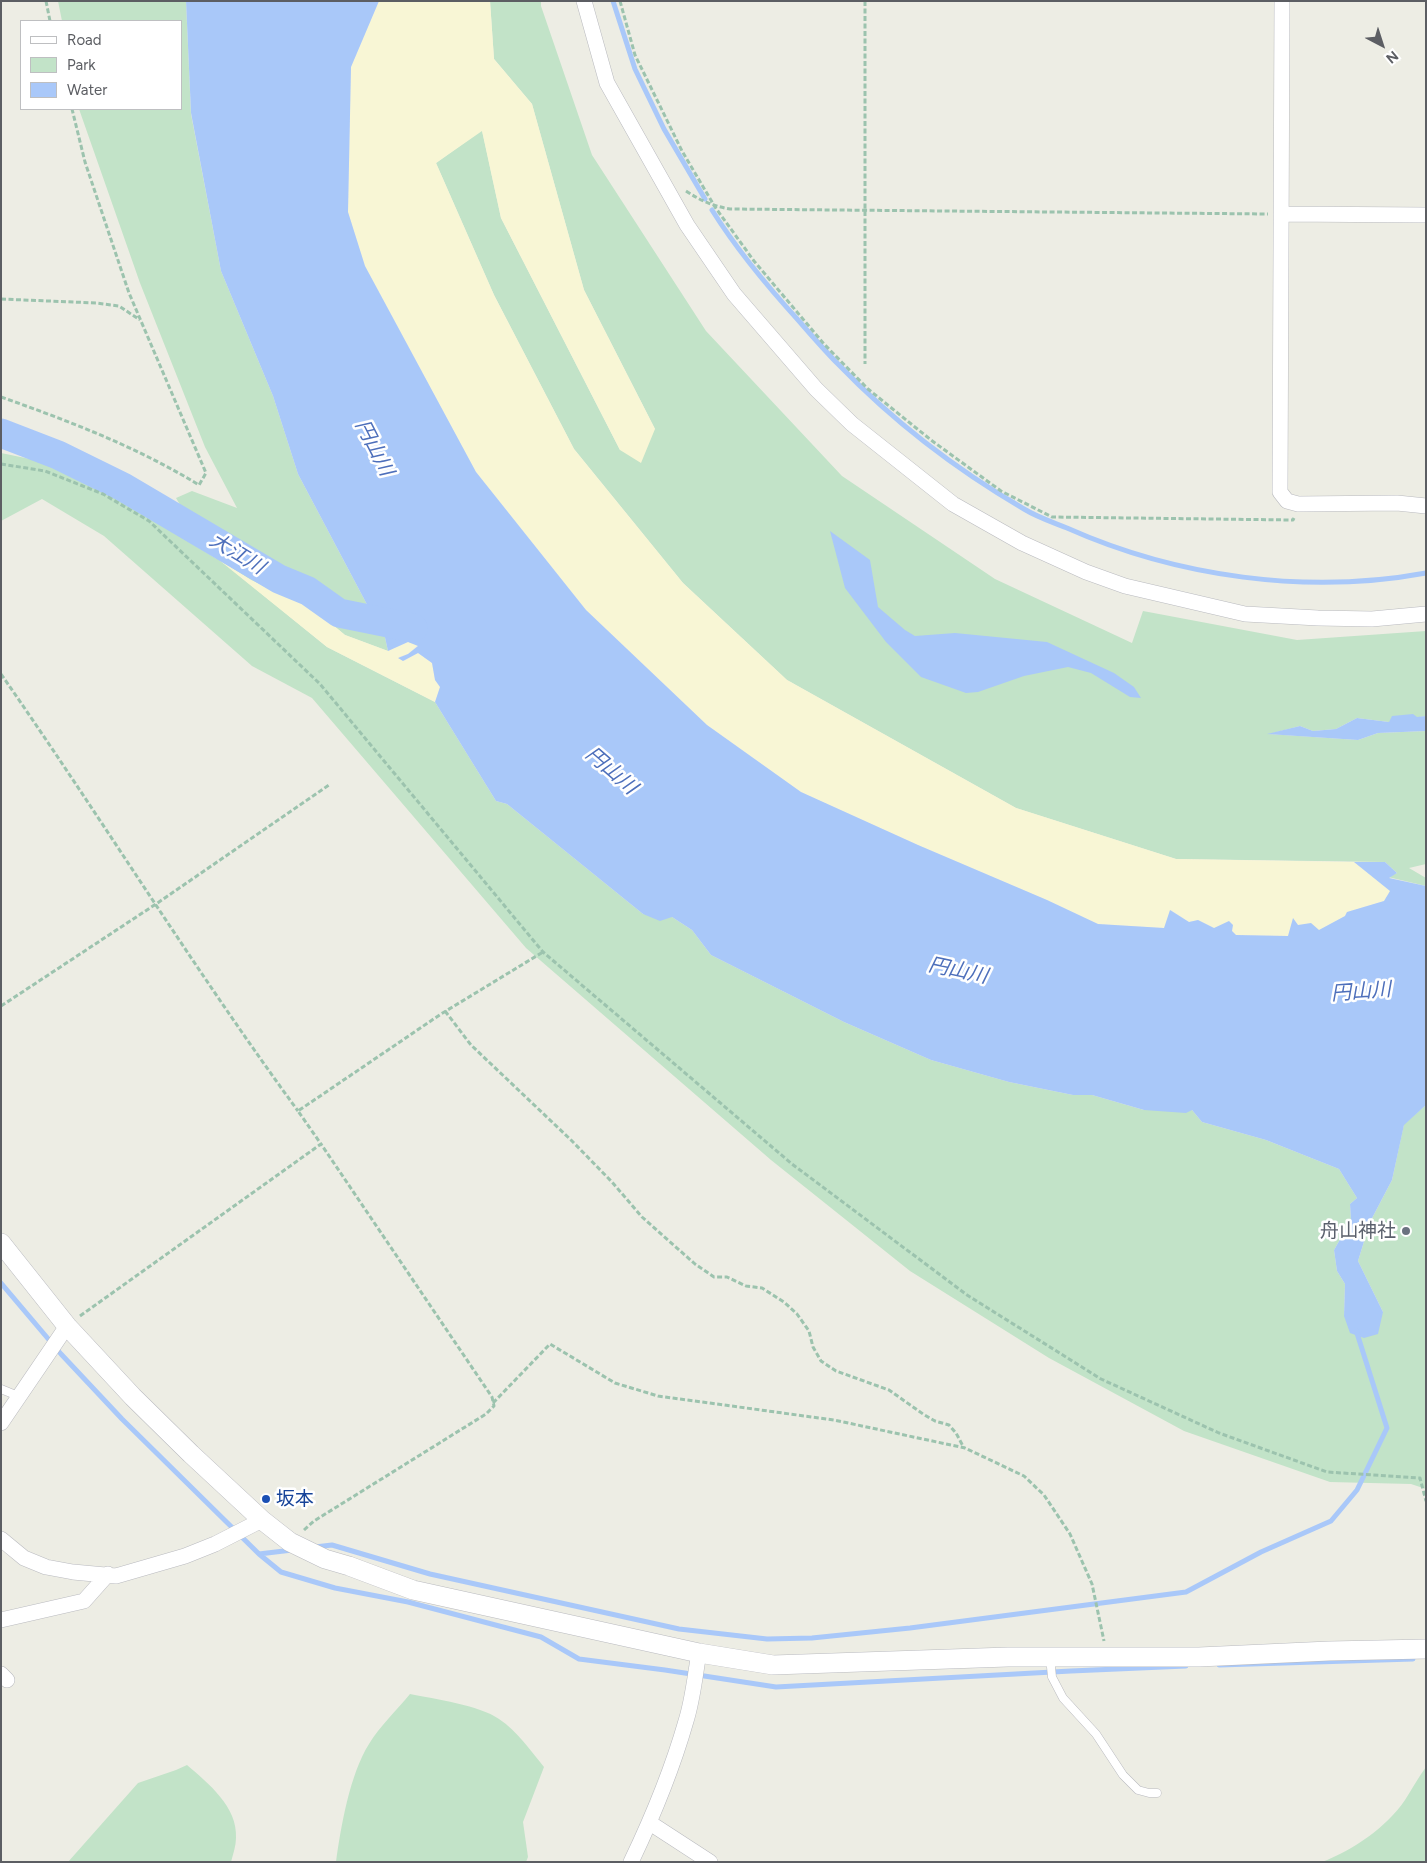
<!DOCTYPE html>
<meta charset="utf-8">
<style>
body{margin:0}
#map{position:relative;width:1427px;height:1863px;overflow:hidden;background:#edede4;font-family:Figtree,sans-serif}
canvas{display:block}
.frame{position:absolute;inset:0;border:2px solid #5c5e63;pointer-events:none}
.legend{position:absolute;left:20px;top:20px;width:162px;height:90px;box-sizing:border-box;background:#fff;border:1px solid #bebfc1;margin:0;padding:6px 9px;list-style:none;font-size:15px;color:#5c5e63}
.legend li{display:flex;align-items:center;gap:10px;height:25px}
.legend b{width:25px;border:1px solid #bebfc1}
.north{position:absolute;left:1357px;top:20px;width:50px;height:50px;-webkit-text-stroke:4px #fff;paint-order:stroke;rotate:140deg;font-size:14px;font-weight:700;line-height:20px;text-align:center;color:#5c5e63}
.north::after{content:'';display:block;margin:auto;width:18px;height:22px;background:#5c5e63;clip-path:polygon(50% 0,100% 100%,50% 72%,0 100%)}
</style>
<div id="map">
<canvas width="1427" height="1863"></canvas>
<div class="frame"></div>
<ul class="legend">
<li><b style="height:6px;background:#fff"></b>Road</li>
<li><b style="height:14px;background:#c2e3c8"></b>Park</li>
<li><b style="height:14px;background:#a9c8f9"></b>Water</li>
</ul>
<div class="north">N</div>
</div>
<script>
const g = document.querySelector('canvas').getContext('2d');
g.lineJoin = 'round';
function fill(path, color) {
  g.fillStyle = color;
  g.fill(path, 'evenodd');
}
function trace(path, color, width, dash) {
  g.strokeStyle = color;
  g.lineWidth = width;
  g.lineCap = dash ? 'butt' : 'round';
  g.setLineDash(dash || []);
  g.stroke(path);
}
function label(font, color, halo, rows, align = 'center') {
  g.font = font + ' Figtree,"Noto Sans JP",sans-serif';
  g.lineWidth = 5;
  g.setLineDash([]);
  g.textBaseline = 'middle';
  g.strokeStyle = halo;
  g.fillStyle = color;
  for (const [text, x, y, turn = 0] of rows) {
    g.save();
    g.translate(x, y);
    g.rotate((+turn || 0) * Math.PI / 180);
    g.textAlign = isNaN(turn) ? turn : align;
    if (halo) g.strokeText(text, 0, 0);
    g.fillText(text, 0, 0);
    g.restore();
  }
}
const green = new Path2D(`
 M58,1H186L191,114L221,271L273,396L298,474L372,614L384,633L388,651L345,635L315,610L251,580L224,563L327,647L435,702L496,801L507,804L643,914L672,917L692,930L711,955L844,1022L931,1060L1009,1082L1073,1095H1092L1144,1110H1192L1202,1122L1266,1140L1339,1169L1357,1198L1350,1204L1351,1220L1334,1250L1337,1271L1345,1284L1344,1316L1383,1312L1358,1261L1370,1222L1392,1180L1404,1124L1426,1105V1489L1411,1484L1330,1482L1184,1431L1049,1358L910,1271L771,1160L526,948L312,698L252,666L104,536L42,499L1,521V453L35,460L87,479L217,559L202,542L176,498L192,491L237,508L205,447L140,283L79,109H181V21H62Z
 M490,1H541V6L592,155L706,331L842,476L995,579L1132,643L1143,611L1297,640L1426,631V716L1389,722L1357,718L1336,729L1313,731L1300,726L1269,734L1358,740L1378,733L1426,731V864L1409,868L1426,878V886L1388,877L1397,873L1385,862L1176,859L1016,808L787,680L683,583L574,449L494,295L436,163L482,130L501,218L620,450L655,429L584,290L532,104L494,59Z
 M410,1694C435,1699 479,1705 499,1719C517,1731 531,1751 544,1767L523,1822L528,1857L526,1862H336C341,1826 350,1774 369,1744C380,1726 397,1710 410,1694Z
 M187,1765C208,1783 238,1807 236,1838C236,1846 233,1854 231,1862H68L138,1783L176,1770Z
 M1426,1767V1862H1322C1353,1850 1386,1828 1405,1800C1412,1789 1418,1778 1426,1767Z`);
const sand = new Path2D(`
 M379,1H490L494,59L532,104L584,290L655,429L641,463L620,450L501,218L482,131L436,163L494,295L574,449L683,583L787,680L1016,808L1176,859L1354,862L1391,891L1384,901L1347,912L1345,916L1319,930L1298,925L1293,919L1288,936L1236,935L1232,931L1214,928L1198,920L1189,922L1171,910L1165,928L1098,924L1047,900L918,845L801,792L707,725L586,610L476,472L365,266L348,212L351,67Z
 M219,560L251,580L315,610L345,635L388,651L408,642L418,645L408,654L399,657L404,661L418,653L432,663L435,680L440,687L435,702L327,647Z`);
const water = new Path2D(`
 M186,1H379L351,67L348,212L365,266L476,472L586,610L707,725L801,792L918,845L1047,900L1098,924L1164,928L1170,910L1189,922L1198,920L1214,928L1229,921L1233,925L1232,931L1236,935L1288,936L1293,918L1298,925L1311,923L1319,930L1345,916L1347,912L1384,901L1390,891L1354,862H1385L1397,873L1389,878L1426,886V1105L1404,1125L1392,1180L1370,1222L1358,1261L1383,1312L1378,1334L1364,1338L1350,1333L1344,1316L1345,1284L1337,1271L1334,1250L1351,1220L1350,1204L1357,1198L1339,1169L1266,1140L1202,1122L1192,1110L1186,1113L1144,1110L1092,1095H1073L1009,1082L931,1060L844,1022L711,955L692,930L672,917L660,921L643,914L507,804L496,801L435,702L440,687L435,680L432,663L418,653L403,661L398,658L408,654L418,646L408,642L388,651L384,633L372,614L298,474L273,396L221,271L191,113Z
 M830,531L870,560L878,607L905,630L915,636L955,633L1047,642L1114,673L1134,687L1141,698L1130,697L1091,673L1068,667L1024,676L978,692L966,693L921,677L886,642L845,588Z
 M1413,714L1417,717L1426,716V731L1378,733L1358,740L1267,734L1300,726L1313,731L1336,729L1357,718L1389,722L1392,716Z`);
const stream = new Path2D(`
 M613,1L635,69L664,129L705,199
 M712,210C737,250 767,286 799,321C812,336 825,351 839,365C893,421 957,470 1024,509C1037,517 1052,522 1067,528C1177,577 1307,595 1426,573
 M1,1283L61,1354L122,1419L259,1554L292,1550
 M315,1547L332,1545L430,1574L679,1629L767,1639L812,1638L910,1628L1186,1592L1261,1552L1331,1521L1357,1490L1387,1428L1356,1330
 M259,1554L281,1572L335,1588L408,1602L541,1637L579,1659L665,1670L776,1687L1071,1671L1186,1666
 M1219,1665L1413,1659`);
const river = new Path2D(`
 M1,433L58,455L123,487L279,579L308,591L339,613L413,628`);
const path = new Path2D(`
 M46,1L50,21
 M620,1L635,55L682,151L715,207L754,261L824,344L868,389L931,440L1001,491L1052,517L1293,520L1294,518
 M865,1V364
 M686,191C701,201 713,206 730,209L1268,214
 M1,299L96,303L119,306L140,320
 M1,397C69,421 137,447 199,485L206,473L129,293L85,162L72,109
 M1,464L45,471L103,494L149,521L320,684L543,952L792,1164L967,1295L1101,1379L1219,1433L1327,1472L1420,1478L1426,1501
 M1,674C102,819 194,969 298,1111
 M1,1006L156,904L329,785
 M445,1011L471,1045L571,1140L612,1182L642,1217L695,1264L714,1277H727L746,1286L762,1288L784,1302L797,1314L809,1331L813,1347L821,1361L836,1371L889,1390L923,1414L935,1421L949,1425L956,1433L964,1448
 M80,1316L321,1144L298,1111L441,1014L543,952
 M493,1403L550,1344L615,1383L658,1396L834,1420L965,1448L1024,1476L1044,1495L1070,1534L1092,1584L1104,1641
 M304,1530L314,1521L486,1414L494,1406L492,1397L321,1144`);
const service = new Path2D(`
 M1,1389L18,1396
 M1050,1657L1052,1677L1063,1698L1096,1734L1123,1775L1138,1790L1149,1793H1157`);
const minor = new Path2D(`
 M584,1L607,83L687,225L734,294L816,389L852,424L953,504L1022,543L1086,572L1125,586L1245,614L1318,618L1372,619L1426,614
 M1282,1L1280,492L1287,501L1298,504L1397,503L1426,506
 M1281,214L1426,215
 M1,1423L67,1326
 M1,1539L24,1558L46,1567L73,1572L116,1576L185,1556L215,1544L262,1520
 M1,1620L84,1601L108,1574
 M1,1674L7,1680
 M650,1823L710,1862
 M631,1862C653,1816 672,1770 686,1721C693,1699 695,1675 699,1653`);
const tertiary = new Path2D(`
 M1,1243L67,1326L133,1397L191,1454L262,1520L290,1542L325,1559L349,1566L413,1590L699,1653L773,1665L1008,1657H1199L1329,1651L1426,1649`);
const markers = [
 [1406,1231,5,"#6b7280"],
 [266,1499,5,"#1a4fb4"]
];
const worshipNames = [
 ["舟山神社",1396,1231]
];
const transitNames = [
 ["坂本",276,1499]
];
const waterNames = [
 ["円山川",374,448,63],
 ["大江川",237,554,31],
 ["円山川",611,771,41],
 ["円山川",958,971,12],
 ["円山川",1361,992,-4]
];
fill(green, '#c2e3c8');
fill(sand, '#f8f6d5');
fill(water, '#a9c8f9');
trace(stream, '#a9c8f9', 5);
trace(river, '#a9c8f9', 29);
trace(service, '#b9babf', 9);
trace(minor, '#b9babf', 16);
trace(tertiary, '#b9babf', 20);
trace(path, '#9cc3ae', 3, [5, 2.5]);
trace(service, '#fff', 8);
trace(minor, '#fff', 15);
trace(tertiary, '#fff', 19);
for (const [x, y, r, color] of markers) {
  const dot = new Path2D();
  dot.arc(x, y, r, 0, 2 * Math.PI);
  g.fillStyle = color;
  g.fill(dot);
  trace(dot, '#fff', 2);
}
label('19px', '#5b616d', '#fff', worshipNames, 'right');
label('19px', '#164399', '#fff', transitNames, 'left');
label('italic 20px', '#4d6fbb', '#fff', waterNames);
</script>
